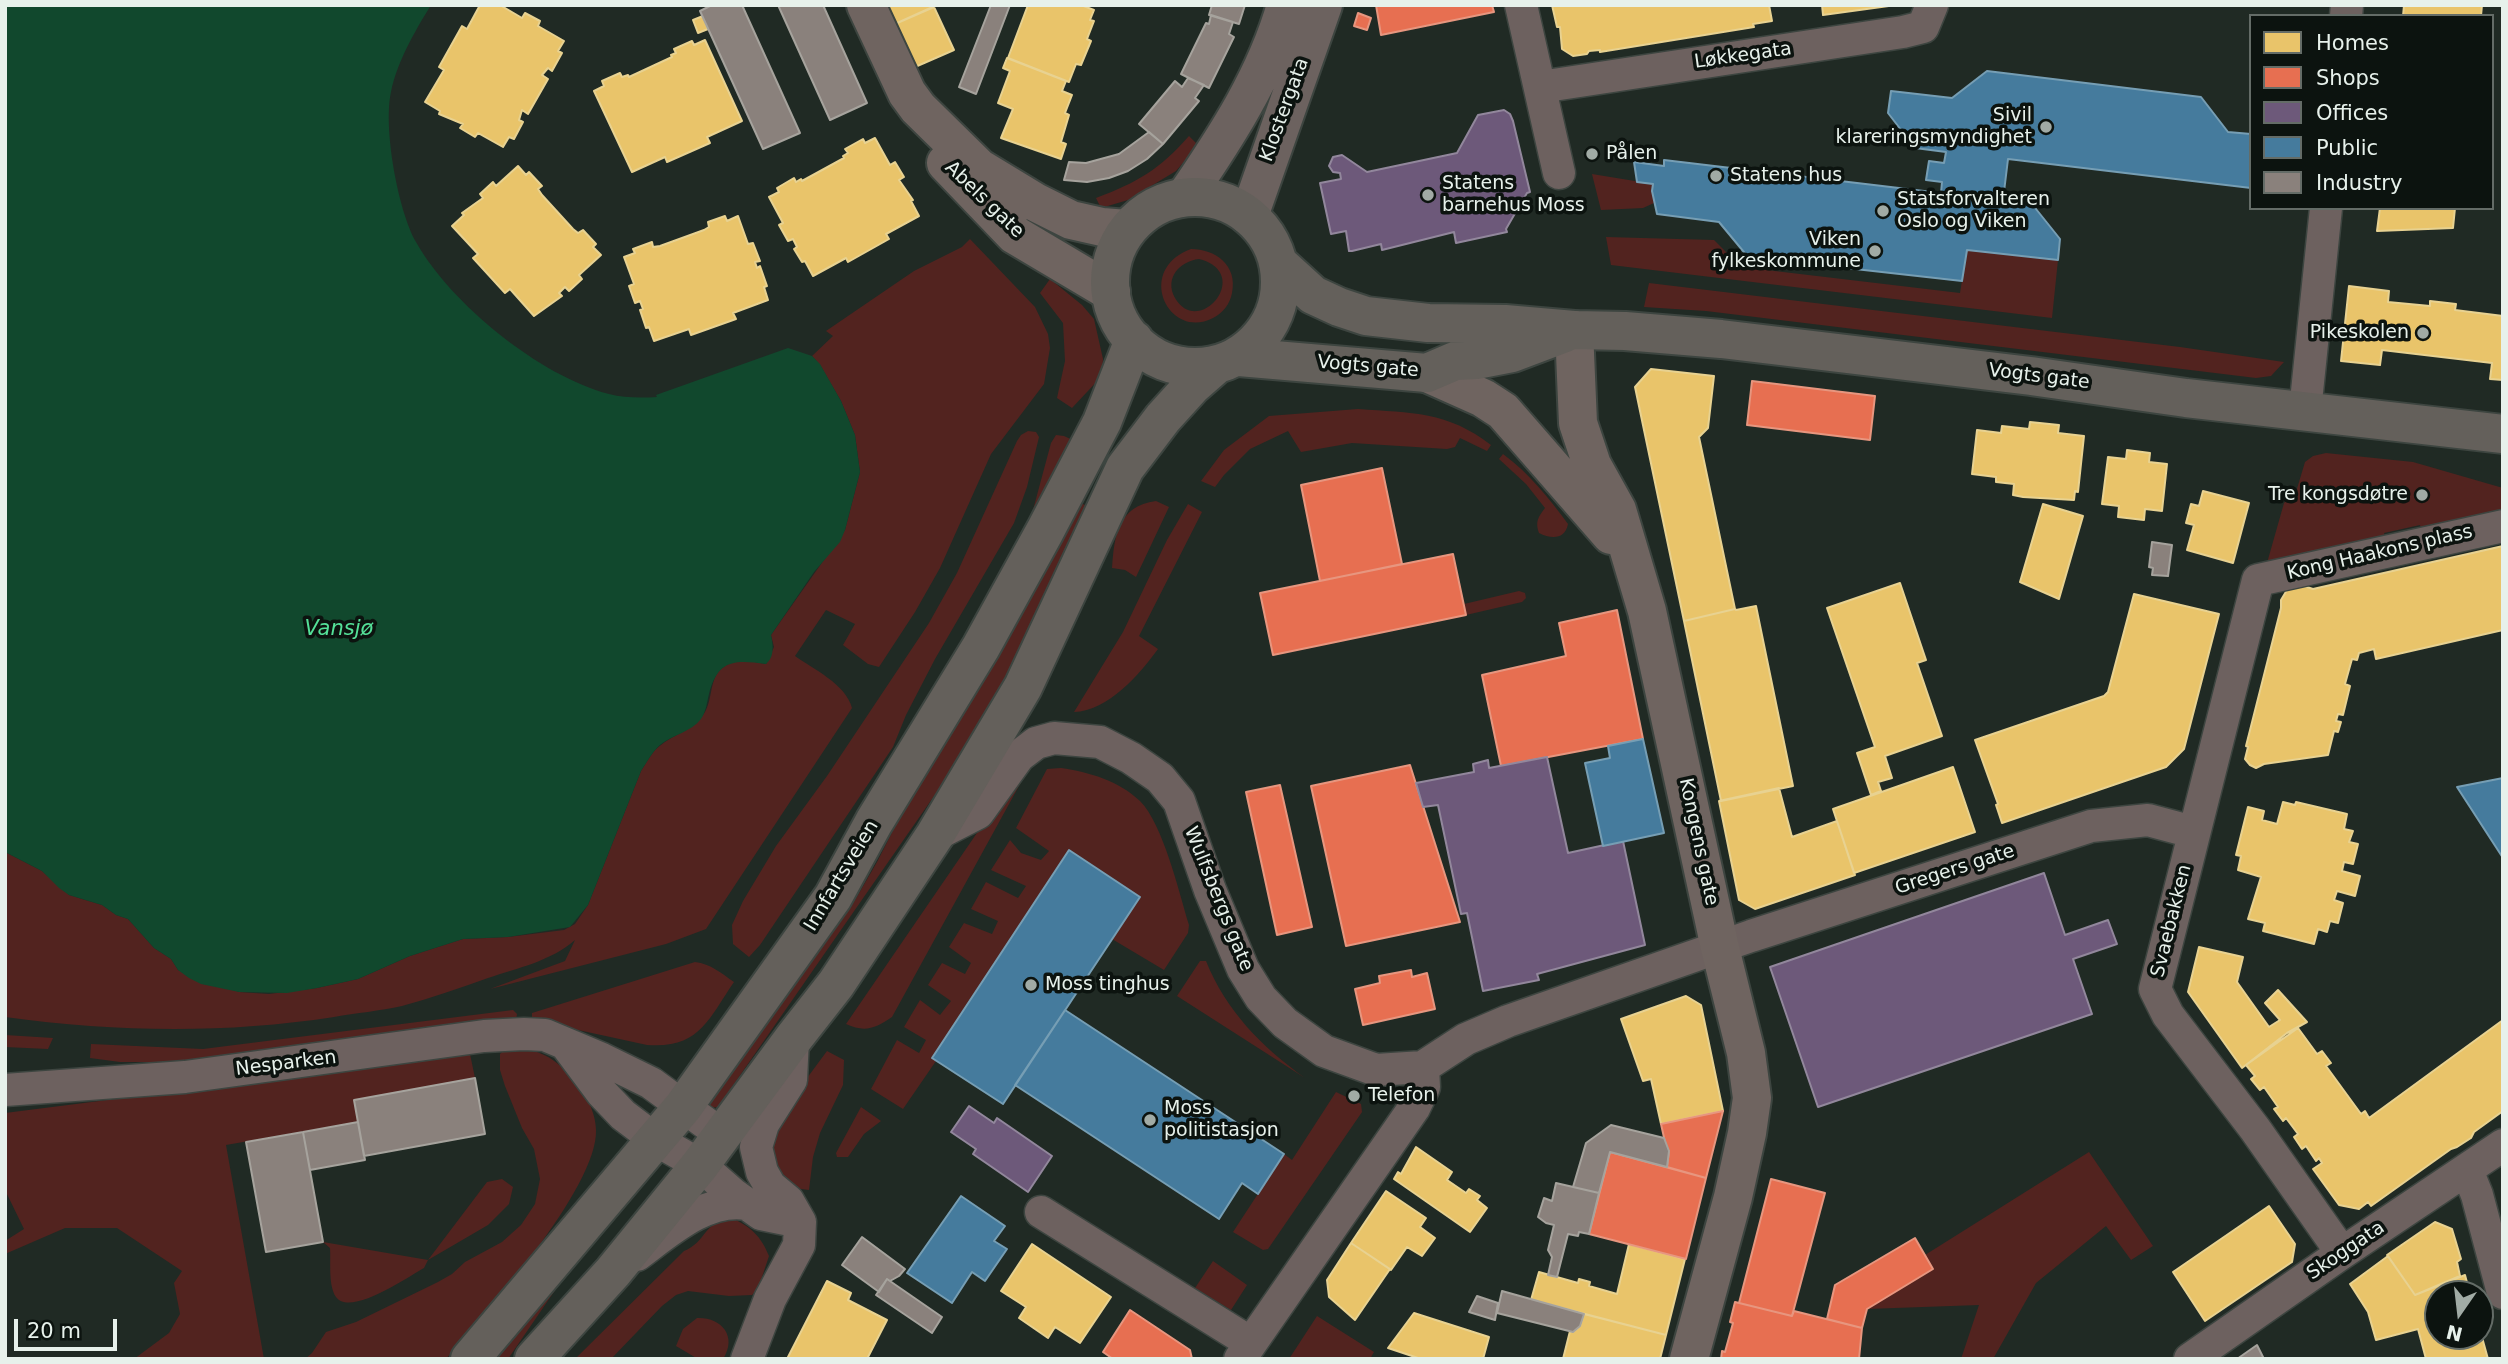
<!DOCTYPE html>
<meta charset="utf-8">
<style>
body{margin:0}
#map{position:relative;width:2508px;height:1364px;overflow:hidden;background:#202a24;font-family:"DejaVu Sans",sans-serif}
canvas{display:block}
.frame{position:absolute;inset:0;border:7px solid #e7f1eb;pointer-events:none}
.legend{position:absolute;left:2249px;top:14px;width:245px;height:196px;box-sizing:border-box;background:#0c130f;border:2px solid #646c67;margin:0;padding:9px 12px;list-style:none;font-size:21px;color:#e7f1eb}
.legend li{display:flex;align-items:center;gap:14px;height:35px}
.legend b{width:35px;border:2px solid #646c67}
.north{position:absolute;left:2424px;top:1280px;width:70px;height:70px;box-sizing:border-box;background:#0c130f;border:2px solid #646c67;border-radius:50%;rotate:194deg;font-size:19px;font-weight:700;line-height:28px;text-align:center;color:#e7f1eb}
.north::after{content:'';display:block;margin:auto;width:24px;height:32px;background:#a1aba5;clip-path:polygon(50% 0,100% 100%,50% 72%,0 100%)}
.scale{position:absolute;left:14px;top:1319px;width:103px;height:32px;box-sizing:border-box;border:4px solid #e7f1eb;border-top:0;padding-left:9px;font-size:21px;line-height:24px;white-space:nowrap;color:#e7f1eb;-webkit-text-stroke:5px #0c130f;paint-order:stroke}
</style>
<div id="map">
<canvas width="2508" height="1364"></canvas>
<div class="frame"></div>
<ul class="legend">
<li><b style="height:19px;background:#e9c46a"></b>Homes</li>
<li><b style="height:19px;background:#e76f51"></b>Shops</li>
<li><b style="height:19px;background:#6d597a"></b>Offices</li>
<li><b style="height:19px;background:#457b9d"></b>Public</li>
<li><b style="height:19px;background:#8a817c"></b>Industry</li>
</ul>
<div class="north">N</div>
<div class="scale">20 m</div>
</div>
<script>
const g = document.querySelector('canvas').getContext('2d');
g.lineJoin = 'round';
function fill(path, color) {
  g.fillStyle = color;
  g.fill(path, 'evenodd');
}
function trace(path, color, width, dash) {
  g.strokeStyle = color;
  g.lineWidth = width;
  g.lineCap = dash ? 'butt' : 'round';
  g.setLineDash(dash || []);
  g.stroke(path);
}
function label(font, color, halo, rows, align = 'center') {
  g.font = font + ' "DejaVu Sans",sans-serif';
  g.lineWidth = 7;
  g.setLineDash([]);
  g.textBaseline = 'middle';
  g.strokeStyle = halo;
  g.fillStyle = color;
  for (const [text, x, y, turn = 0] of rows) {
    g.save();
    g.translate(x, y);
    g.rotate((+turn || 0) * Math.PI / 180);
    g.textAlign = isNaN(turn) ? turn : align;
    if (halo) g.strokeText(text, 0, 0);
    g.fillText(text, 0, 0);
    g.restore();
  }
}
const green = new Path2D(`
 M1189,136L1198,145L1176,171L1128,200L1101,208L1096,198C1138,182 1159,170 1189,136Z
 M1592,174L1653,184L1654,203L1643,208L1601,210Z
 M1606,237L1714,240L1741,267L1960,293L1967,250L2058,260L2052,318L1611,265Z
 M970,239L1035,307L1048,334L1050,348L1044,384L991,454L940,568L915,612L879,667L868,664L843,645L855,624L826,610L795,656C813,669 846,684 852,708L706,929L666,944L490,989L565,961L575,940C551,961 518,968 488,978C460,988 431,998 402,1006C380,1011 356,1013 334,1017C223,1034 116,1032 5,1017V852L42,871L69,895L102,905L116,915L128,919L154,948L171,959L178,970L239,992L269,994L317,988L358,979L410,956L463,939L508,937L564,930L575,924L588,905L641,771C647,762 652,751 661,745C675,734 694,729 705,712C714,696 708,674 728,664C739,658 754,662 766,664L774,647L771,635L845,530L860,472L855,435L841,401L820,365L812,356L833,336L826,331L914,271L962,247Z
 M1191,249C1215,249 1238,265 1232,293C1230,304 1223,313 1213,318C1169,341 1134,270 1191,249ZM1199,259C1254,273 1199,339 1175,298C1164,278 1180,261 1199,259Z
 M1050,279L1082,305L1094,319L1103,359L1102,376L1072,408L1057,398L1065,361L1063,323L1040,293Z
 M1649,283L2180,347L2284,362L2271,376L2256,378L1706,311L1644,307Z
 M1358,409C1412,413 1447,411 1491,445L1487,451L1460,438L1455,447L1447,449L1352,443L1301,452L1288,431L1250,449L1224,475L1215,487L1201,481L1224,450L1269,416Z
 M1028,431L1036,432L1039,437L1027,487L1014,523L935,659L906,715L893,747L760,945L749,957L733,944L732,925L743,901L776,846L827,776L929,623L957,573L1017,441L1021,435Z
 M1056,435L1064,436L1079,443L1038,513L1033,510L1051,443Z
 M2326,453L2413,462L2503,488V514L2422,532L2420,525L2384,533L2386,541L2267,563L2284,503L2296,492L2305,462L2313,456Z
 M1503,454C1529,473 1549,498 1568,524C1565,540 1551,539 1539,533C1535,522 1538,517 1545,508L1526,484L1499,459Z
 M1156,501L1169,507L1136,577L1125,570L1112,568C1114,536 1118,506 1156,501Z
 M1077,502L1088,506L997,695L966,750L718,1107L710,1108V1104L851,907L877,862L913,791Z
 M1188,504L1202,512L1139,636L1158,649C1140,674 1108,711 1074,712L1123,632L1167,540Z
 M1519,591L1525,593L1526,598L1522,602L1466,615L1464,604Z
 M1031,764L892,1017C876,1028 865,1033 846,1024L1016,776Z
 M1061,768C1089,772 1119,781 1140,801C1163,824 1179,892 1189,925L1188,933L1164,970L1112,939L936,1061L903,1109L871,1089L897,1040L919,1053L926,1040L904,1027L920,1000L940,1015L951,1001L928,985L942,963L965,974L971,963L949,947L964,923L992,934L998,921L971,909L986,882L1018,898L1026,886L991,870L1010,840L1021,853L1041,860L1049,851L1016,828L1047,769Z
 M1200,961H1206C1226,1011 1262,1047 1305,1078L1177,996Z
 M695,962C711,964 721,973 734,982C708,1020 699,1049 647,1045L532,1020V1013Z
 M513,1010L517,1014L516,1020L188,1062H120L90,1058L91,1044L203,1049Z
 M5,1035L53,1038L48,1049L5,1047Z
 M508,1046C540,1050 554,1056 576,1082C586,1093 596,1114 596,1130C598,1187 485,1315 446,1359H305L312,1353L326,1332L356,1322L438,1282L452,1274L465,1262L502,1242L521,1225L535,1204L540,1179L534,1149L522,1128L505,1086L500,1070V1054Z
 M827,1051L844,1060L843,1085L820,1133L813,1157L809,1190L794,1188L779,1180L770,1144L776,1120Z
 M470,1054L475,1078L355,1100L358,1122L226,1145L264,1359H134L169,1333L180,1314L174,1283L182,1271L117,1228H65L5,1254V1241L24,1229L5,1190V1113Z
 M1336,1092L1361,1104L1362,1112L1268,1249L1263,1250L1233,1232L1284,1154L1292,1160Z
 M861,1107L881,1121L864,1134L848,1157H837L836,1153Z
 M2089,1152L2153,1246L2131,1260L2106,1226L2036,1283L1993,1359H1961L1979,1305L1867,1309L1933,1269L1925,1255Z
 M502,1179L513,1187L509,1204L488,1225L428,1260L424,1268C408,1277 350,1317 336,1297C328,1285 331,1262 330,1248L323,1242L428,1260L487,1182Z
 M732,1218C751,1227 761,1236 769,1256L758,1289L752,1295L729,1296L688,1291L676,1295L662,1306L611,1359H575L684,1251C707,1242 703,1221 732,1218Z
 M586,1245L508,1359H490Z
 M1213,1261L1247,1285L1231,1310L1195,1288Z
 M1317,1316L1374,1352L1370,1359H1289Z
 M697,1318C721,1317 738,1336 723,1359H698L676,1346L683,1329Z`);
const water = new Path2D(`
 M5,5H431C415,31 397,62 391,92C383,128 398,210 416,242C451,304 540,376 609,394C624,398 641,398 657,397L656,395L788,348L812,356L820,364L841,401L855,435L860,472L845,530L840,542L814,572L771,635C773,644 775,657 766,664C735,660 718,659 709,694C707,702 706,712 701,719C691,732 672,735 660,745C652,752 647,762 641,771L588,905L570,927L508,937L463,939L410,956L358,979L317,988L287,993L239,992L201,984L189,978L178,970L171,959L154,948L128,919L116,915L102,905L69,895L59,888L42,871L5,852Z`);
const homes = new Path2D(`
 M480,5H500L522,18L525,13L540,21L538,26L564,41L558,51L562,53L552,71L548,68L542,75L548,79L528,114L522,110L519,120L523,122L514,139L509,137L503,147L478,133L475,137L460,128L463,124L439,114L440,111L425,102L444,70L439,67L462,26L467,29Z
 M887,5H937L895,24Z
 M1028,5H1081L1094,10L1090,20L1094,21L1087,39L1091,41L1081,65L1076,64L1069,82L1008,58Z
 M1552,5H1769L1772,21L1753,24L1754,27L1600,52V50L1589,51L1587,54L1573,56L1562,49L1560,27H1557Z
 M1822,5H1896L1823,15Z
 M2404,5H2482L2481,16H2403Z
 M934,7L954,50L915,67L895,24Z
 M703,16L708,29L698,33L693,20Z
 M705,40L742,121L707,137L710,143L667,162L665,157L632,172L594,91L604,86L602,81L620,73L622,77L628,75L629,77L672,57L671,55L676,53L674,49L692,41L694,45Z
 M1007,58L1066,81L1062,91L1072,95L1065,113L1069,115L1061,142L1066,144L1061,159L1001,138L1013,109L998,103L1010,71L1003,68Z
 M875,138L890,165L895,162L904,177L899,180L913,200L911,201L919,216L886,234L889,239L848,262L846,258L813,276L805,261L802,262L794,249L797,247L793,239L788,241L779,225L783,223L769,197L779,192L777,188L794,178L796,182L801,179L802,181L844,158L843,156L848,153L845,149L863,139L865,143Z
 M518,166L526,175L529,172L542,186L538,189L542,195L573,229L578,233L583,230L596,244L593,247L601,255L579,275L582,279L569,291L565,287L559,293L562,296L534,316L510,289L505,293L473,258L478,254L452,226L464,215L462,213L483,198L480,194L493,182L496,186Z
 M2380,208H2455L2453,228L2377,231Z
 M725,216L727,221L738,216L748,244L753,243L760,261L755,262L757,268L760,266L767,286L764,287L768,300L733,313L736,319L691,335L689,329L654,341L649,327L646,328L640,310L643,309L640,301L635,303L629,286L634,284L624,257L635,253L633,249L652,242L653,247L660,246L704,230L709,227L708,222Z
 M2349,286L2389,291L2388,302L2430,306V301L2456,304L2455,310L2503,316V380L2490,379L2492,363L2382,350L2380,365L2341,361Z
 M1651,369L1714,376L1708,428L1699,437L1735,609L1684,621L1635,387Z
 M2030,422L2059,425L2058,433L2084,436L2078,492L2075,491L2074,500L2023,497L2013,495L2014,484L1996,482V477L1972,474L1977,430L2001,433L2002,426L2029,429Z
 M2127,450L2150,453L2149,462L2167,464L2162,511L2145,509L2144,520L2118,517L2119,506L2102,504L2108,457L2126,459Z
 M2203,491L2249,503L2233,563L2187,550L2194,525L2186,523L2191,504L2199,506Z
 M2043,504L2083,516L2059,599L2020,582Z
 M2503,546V630L2376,659L2374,649L2359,653L2357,660L2352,659L2345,684L2350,686L2343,715L2338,714L2336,721L2341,722L2338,732L2334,731L2328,755L2264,764L2256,768L2250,765L2245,759L2248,747L2246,746L2281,608V600L2287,590L2301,585L2313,589Z
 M1900,583L1926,660L1917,663L1942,736L1885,756L1892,778L1878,782L1881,791L1871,795L1857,753L1875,747L1827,608Z
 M2134,594L2219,614L2184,749L2166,767L2002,823L1996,805L1998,804L1975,740L2104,696L2108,692Z
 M1756,606L1793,786L1721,801L1684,621L1735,609L1736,610Z
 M1953,767L1975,832L1854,873L1833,809Z
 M1779,788L1792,837L1837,821L1855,875L1755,909L1739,900L1719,801Z
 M2283,802L2295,805L2296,802L2347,814L2344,829L2353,831L2349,842L2358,844L2353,864L2344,862L2342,871L2360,876L2355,896L2337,891L2334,900L2343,903L2338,923L2330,921L2327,932L2318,929L2314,944L2263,931L2265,923L2248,919L2261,877L2238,870L2241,856L2236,855L2248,807L2264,811L2262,820L2277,824Z
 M2199,947L2243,957L2237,982L2269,1027L2280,1020L2265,1003L2278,990L2307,1022L2287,1033L2242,1068L2188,992Z
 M1686,996L1701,1005L1723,1111L1661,1124L1651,1079L1643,1081L1621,1019Z
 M2503,1020V1111L2474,1132L2471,1138L2457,1147L2451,1149L2371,1206L2368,1202L2359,1209L2339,1205L2313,1169L2322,1163L2319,1158L2316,1161L2306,1146L2302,1149L2294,1137L2298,1134L2286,1118L2283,1121L2274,1109L2278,1107L2264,1087L2260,1090L2251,1079L2255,1076L2246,1065L2298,1028L2317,1054L2322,1051L2331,1063L2326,1066L2361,1114L2365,1111L2369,1118Z
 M1416,1147L1452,1172L1447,1180L1466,1193L1469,1189L1480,1196L1477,1200L1487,1208L1470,1232L1394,1179L1398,1172L1401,1174Z
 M1386,1191L1426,1218L1420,1227L1435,1238L1422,1256L1407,1247L1391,1270L1351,1243Z
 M2269,1206L2295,1244L2292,1262L2205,1321L2173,1272Z
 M2435,1222L2452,1229L2461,1259L2457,1262L2460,1276L2415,1295L2387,1255Z
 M1351,1243L1390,1269L1355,1320L1329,1297L1327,1280Z
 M1032,1244L1111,1297L1080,1343L1055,1327L1048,1338L1019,1318L1026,1307L1001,1291Z
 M1629,1244L1685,1259L1666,1335L1531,1300L1539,1272L1578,1283L1579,1279L1590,1282L1589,1286L1617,1294Z
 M2388,1256L2415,1295L2465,1275L2470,1294H2438V1336H2480V1330L2488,1359H2426L2418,1329L2376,1340L2368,1312L2350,1284Z
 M827,1281L851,1293L848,1300L887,1320L867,1359H787Z
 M1414,1313L1489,1337L1483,1359H1421L1388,1348Z
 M1584,1314L1666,1335L1660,1359H1563L1570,1331L1573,1332L1580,1326Z`);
const shops = new Path2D(`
 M1376,5H1492L1494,12L1381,35Z
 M1358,13L1371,18L1367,30L1354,26Z
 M1752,381L1875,396L1870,440L1747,425Z
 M1382,468L1402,564L1320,581L1301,485Z
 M1453,554L1466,615L1273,655L1260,593Z
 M1617,610L1643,739L1501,766L1482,675L1566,656L1559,623Z
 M1410,765L1460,922L1346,946L1311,786Z
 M1280,785L1312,927L1277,935L1246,792Z
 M1411,970L1412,977L1427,973L1435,1009L1363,1025L1355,989L1380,983L1379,976Z
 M1723,1111L1706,1178L1667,1167L1669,1151H1667L1661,1124Z
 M1610,1152L1706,1178L1686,1259L1589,1234Z
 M1771,1179L1825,1193L1792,1316L1739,1303Z
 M1915,1238L1933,1269L1867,1309L1862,1328L1827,1319L1835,1285Z
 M1735,1302L1792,1316L1794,1311L1862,1328L1859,1359H1721L1722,1351L1725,1352L1733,1323L1730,1322Z
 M1130,1310L1190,1350L1192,1359H1113L1103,1352Z`);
const offices = new Path2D(`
 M1504,110L1510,114L1513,121L1530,192L1527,193L1517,210L1506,229L1507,232L1456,243L1454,232L1382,250L1381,244L1352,251H1349L1346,231L1331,234L1320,183L1341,179L1340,173L1333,172L1329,166L1333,157L1342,155L1367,172L1457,153L1478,115Z
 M1547,757L1568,853L1623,841L1645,945L1537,974L1539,980L1483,991L1467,913L1461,914L1438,805L1423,807L1416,783L1474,772L1473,764L1488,760L1489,768Z
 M2044,873L2065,935L2108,920L2117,944L2073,959L2092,1014L1818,1107L1770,967Z
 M969,1106L994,1123L997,1118L1052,1156L1028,1192L973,1154L976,1149L951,1132Z`);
const public = new Path2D(`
 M1987,71L2201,97L2228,132L2251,134V188L2008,159L2003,200L2032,204L2060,239L2058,260L1967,250L1962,281L1748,257L1719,222L1657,214L1652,191L1653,184L1637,182L1634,162L1664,166V160L1941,193L1942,182L1926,180L1929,161L1944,163L1946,152L1915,148L1888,113L1891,91L1952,98Z
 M1643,739L1664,833L1603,846L1585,763L1610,758L1608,746Z
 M2503,778V858L2457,787Z
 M1069,850L1140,897L1003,1104L932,1058Z
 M1065,1010L1284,1154L1258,1194L1242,1183L1219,1219L1015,1085Z
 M961,1196L1005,1226L994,1241L1007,1249L985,1281L972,1272L952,1303L907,1273Z`);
const industry = new Path2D(`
 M712,5H742L800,133L763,149L700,11Z
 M778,5H823L867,103L830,120Z
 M991,5H1010L976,94L959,87Z
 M1212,5H1245L1239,24L1209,15Z
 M1211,15L1233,22L1229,34L1234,37L1209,88L1181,74L1206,23L1209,24Z
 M1188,78L1204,85L1195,98L1199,101L1163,144L1139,124L1175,81L1182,87Z
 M1149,132L1163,144L1147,159L1128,171L1109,178L1087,182L1064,180L1069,162L1086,163L1119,154Z
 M2152,542L2172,545L2168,576L2152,575L2153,568L2149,567Z
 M475,1078L485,1134L364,1156L354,1100Z
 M358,1122L365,1160L310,1170L303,1132Z
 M1611,1125L1664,1138L1669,1151L1667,1167L1610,1152L1599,1193L1573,1187L1586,1143Z
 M303,1132L323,1242L266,1252L246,1142Z
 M1556,1183L1599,1193L1589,1234L1579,1232L1578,1236L1568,1234L1557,1277L1548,1275L1552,1257L1548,1250L1554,1225L1546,1223L1538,1217L1544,1198L1552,1201Z
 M862,1237L905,1269L899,1276L890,1281L887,1279L879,1292L842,1265Z
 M887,1279L942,1317L932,1333L876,1295Z
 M1502,1291L1584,1314L1580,1326L1573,1332L1497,1313Z
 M1477,1296L1498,1303L1495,1320L1469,1312Z
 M2257,1345L2264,1359H2237Z`);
const street = new Path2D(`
 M1521,5L1559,173
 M2346,16L2347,5
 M1540,87L1903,32L1923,27L1932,5
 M2305,411L2326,208
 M935,835L978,813L1019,756L1036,743L1054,738L1100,742L1131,758L1160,778L1179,801L1210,890L1243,969L1261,998L1285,1023L1324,1051L1376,1070L1423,1067
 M793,1039L791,1080L763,1124L756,1147L762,1172L770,1186L788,1201L800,1222
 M567,1046L602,1093L623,1115L656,1140L700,1165L733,1194L761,1214L800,1222
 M5,1090L185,1077L484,1036L524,1034L545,1035L602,1059L651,1083L722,1135
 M2467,1170L2477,1195L2503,1293
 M1041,1212L1251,1343
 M2342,1253L2255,1129L2168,1015L2155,989L2258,580L2503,526
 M637,1255C667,1233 706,1197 747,1204
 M747,1359L770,1299L799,1245L800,1222
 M1240,1359L1414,1108L1424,1087L1423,1067L1466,1039L1508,1021L1751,936L2091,826L2148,820L2193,832
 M2190,1359L2342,1253L2503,1145`);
const secondary = new Path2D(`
 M866,5L907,93L918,108L979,168L1035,202L1071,220L1102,227L1127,229
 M946,163L1015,235L1111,292
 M1574,330L1578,423L1592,465L1617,510L1647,611L1720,948L1746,1053L1752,1098L1747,1133L1733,1197L1689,1359
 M1427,373L1483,398L1503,411L1611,535`);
const primary = new Path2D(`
 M1185,197C1226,137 1266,76 1286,5
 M1249,216L1323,5`);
const highway = new Path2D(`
 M1110 282a85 85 0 1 1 170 0a85 85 0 1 1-170 0Z
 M1279,264L1313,295L1339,307L1366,316L1428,323L1505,324L1574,330L1625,331L1721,339L2031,376L2186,398L2503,434
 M1239,357L1427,373L1455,361L1476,360L1512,353L1565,333
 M470,1359L683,1107L833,897L874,822L981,647L1045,531L1102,422L1134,340
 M534,1359L613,1272L700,1165L793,1039L836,984L935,835L1023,687L1125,468L1163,418L1192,386L1216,365`);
const markers = [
 [2046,127,7,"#a1aba5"],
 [1592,154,7,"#a1aba5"],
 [1716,176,7,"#a1aba5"],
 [1428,195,7,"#a1aba5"],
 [1883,211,7,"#a1aba5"],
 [1875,251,7,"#a1aba5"],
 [2423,333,7,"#a1aba5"],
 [2422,495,7,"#a1aba5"],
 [1031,985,7,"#a1aba5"],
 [1354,1096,7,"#a1aba5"],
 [1150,1120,7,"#a1aba5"]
];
const streetNames = [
 ["Løkkegata",1743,56,-8],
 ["Klostergata",1285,110,-70],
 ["Abels gate",984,200,44],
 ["Vogts gate",1368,367,5],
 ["Vogts gate",2039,377,7],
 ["Kong Haakons plass",2380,553,-13],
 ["Kongens gate",1698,842,78],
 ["Gregers gate",1955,870,-18],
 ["Innfartsveien",842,876,-59],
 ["Wulfsbergs gate",1218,899,68],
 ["Svaebakken",2172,921,-76],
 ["Nesparken",286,1064,-7],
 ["Skoggata",2346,1251,-34]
];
const poiNames = [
 ["Sivil",2032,116,"right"],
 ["klareringsmyndighet",2032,138,"right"],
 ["Pålen",1606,154],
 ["Statens hus",1730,176],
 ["Statens",1442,184],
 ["barnehus Moss",1442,206],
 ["Statsforvalteren",1897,200],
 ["Oslo og Viken",1897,222],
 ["Viken",1861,240,"right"],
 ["fylkeskommune",1861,262,"right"],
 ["Pikeskolen",2409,333,"right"],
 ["Tre kongsdøtre",2408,495,"right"],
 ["Moss tinghus",1045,985],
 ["Telefon",1368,1096],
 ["Moss",1164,1109],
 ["politistasjon",1164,1131]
];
const waterNames = [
 ["Vansjø",339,630]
];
fill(green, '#52231f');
fill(water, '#11482d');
fill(homes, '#e9c46a');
trace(homes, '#e8d291', 2);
fill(shops, '#e76f51');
trace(shops, '#e7967f', 2);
fill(offices, '#6d597a');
trace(offices, '#92879c', 2);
fill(public, '#457b9d');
trace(public, '#769eb4', 2);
fill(industry, '#8a817c');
trace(industry, '#a6a39d', 2);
trace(street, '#3d4540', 35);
trace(secondary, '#3d4540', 42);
trace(primary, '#3d4540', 42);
trace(highway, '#3d4540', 42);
trace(street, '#6d615f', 32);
trace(secondary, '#6f6460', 38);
trace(primary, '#6c625f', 38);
trace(highway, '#64605b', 38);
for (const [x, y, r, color] of markers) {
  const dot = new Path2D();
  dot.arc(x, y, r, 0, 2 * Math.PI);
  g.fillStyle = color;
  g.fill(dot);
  trace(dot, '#0c130f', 2.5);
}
label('19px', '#e7f1eb', '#0c130f', streetNames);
label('19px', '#e7f1eb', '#0c130f', poiNames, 'left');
label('italic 21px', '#54e098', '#0c130f', waterNames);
</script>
